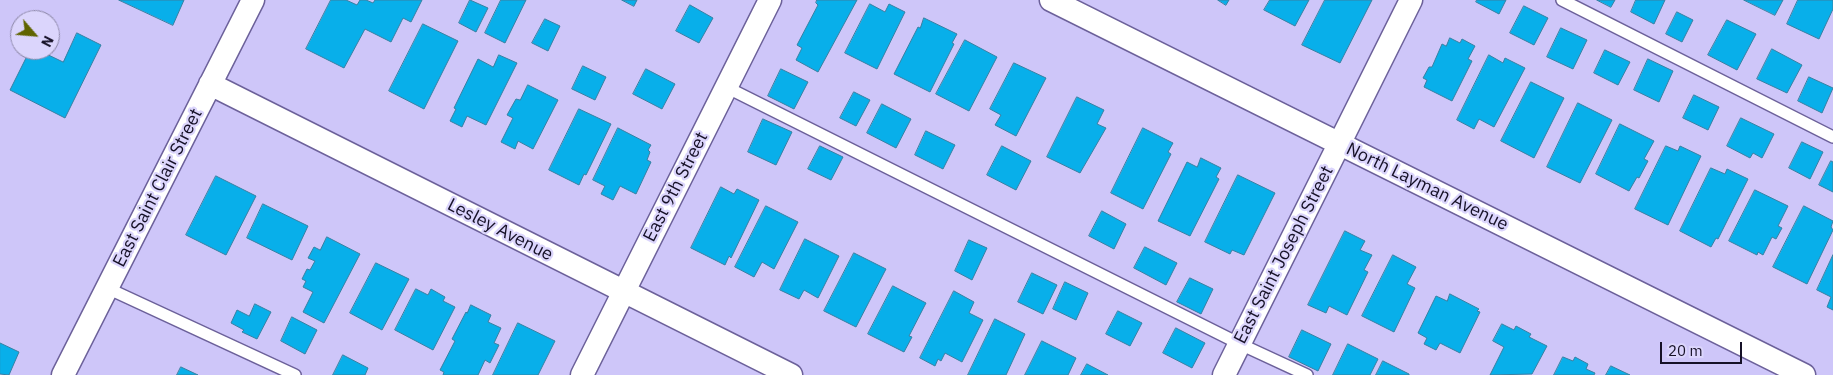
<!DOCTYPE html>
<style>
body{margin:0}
#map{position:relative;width:1833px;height:375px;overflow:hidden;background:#cec6f9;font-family:"IBM Plex Sans",sans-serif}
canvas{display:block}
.north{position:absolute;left:10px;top:10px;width:50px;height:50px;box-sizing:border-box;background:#dbd5fc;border:1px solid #8c87a7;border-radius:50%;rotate:117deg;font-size:14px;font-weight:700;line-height:20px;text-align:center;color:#161127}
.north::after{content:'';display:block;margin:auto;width:18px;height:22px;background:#606400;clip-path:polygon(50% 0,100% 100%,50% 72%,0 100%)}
.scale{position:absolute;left:1660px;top:342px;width:82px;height:22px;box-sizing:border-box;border:2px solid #161127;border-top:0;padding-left:6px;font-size:15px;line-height:18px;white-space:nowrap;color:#161127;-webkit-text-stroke:4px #dbd5fc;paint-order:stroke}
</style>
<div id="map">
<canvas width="1833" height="375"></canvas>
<div class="north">N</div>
<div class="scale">20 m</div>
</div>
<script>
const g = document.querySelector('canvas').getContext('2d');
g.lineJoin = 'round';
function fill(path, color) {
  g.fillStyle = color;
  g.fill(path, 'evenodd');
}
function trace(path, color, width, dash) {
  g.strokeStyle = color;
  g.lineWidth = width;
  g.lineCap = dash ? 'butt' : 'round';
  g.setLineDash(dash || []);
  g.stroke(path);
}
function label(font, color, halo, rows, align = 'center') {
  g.font = font + ' "IBM Plex Sans",sans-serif';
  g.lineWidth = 4.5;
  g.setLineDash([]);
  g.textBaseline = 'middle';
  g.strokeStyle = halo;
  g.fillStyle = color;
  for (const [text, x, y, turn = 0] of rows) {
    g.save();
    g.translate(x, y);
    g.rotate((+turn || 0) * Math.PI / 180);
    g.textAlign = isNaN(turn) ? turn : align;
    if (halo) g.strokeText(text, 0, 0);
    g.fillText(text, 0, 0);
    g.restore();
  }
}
const building = new Path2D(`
 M119,0H184L173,25Z
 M331,0H346L357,5L360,0H366L373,3L375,0H422L411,22L403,18L391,42L365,29L344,68L306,49Z
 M470,0L488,8L476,32L459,23Z
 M501,0H526L505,43L485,33Z
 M622,0H637L634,6Z
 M817,0H857L818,72L796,60L802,48L797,45L818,5L816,3Z
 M1218,0H1229L1226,5Z
 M1270,0H1309L1295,26L1264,10Z
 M1325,0H1372L1340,63L1302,45Z
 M1477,0H1506L1499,14L1476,2Z
 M1597,0H1615L1611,7Z
 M1636,0H1665L1654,24L1631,12Z
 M1744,0H1783L1775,15Z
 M1798,0H1833V9L1819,39L1787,24Z
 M870,4L885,12L889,4L905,12L877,69L845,53Z
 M690,5L713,18L699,43L676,31Z
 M1524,6L1548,18L1534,45L1510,33Z
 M1677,12L1693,20L1682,42L1666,34Z
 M924,18L957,34L952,43L954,44L930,92L894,74L918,27L920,28Z
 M545,19L560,26L548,51L532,43Z
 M1727,20L1756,34L1737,70L1708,55Z
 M423,24L458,41L424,109L389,91Z
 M1561,28L1587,40L1573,69L1547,57Z
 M77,33L101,45L65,118L10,90L30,50H38L63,62Z
 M1450,38L1460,43L1462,39L1475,46L1468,59L1472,61L1452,101L1424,87L1427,80L1423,78L1429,67H1432L1442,44L1446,46Z
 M965,40L997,57L969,111L936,94Z
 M1772,49L1802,65L1787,93L1757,79Z
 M1605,50L1630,62L1618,85L1594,73Z
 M499,55L517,63L486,125L467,116L462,127L450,121L456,109L454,108L478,59L493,67Z
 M1489,55L1503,63L1505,58L1525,68L1494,127L1479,119L1474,129L1457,120Z
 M1648,59L1673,71L1659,102L1634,90Z
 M1014,63L1046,78L1016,136L995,125L1001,115L990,109Z
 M583,66L606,77L595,100L572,89Z
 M646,69L675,84L662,109L633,94Z
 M781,69L808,82L794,109L768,96Z
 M1809,77L1833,88L1822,113L1798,101Z
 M1531,82L1564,98L1534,158L1501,141Z
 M528,85L558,100L533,149L518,141L515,149L501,142L513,118L507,115L516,99L520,100Z
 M854,92L870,100L856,126L840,118Z
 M1694,95L1719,107L1708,130L1683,118Z
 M1077,97L1104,110L1097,124L1106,128L1080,173L1047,157Z
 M1578,103L1612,120L1580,183L1547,167Z
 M882,104L911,119L896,148L867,133Z
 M579,109L611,124L586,175L584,174L579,185L549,170Z
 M1741,118L1774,134L1762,158L1753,153L1750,158L1727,146Z
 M763,119L792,132L776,165L748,152Z
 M1620,124L1654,141L1644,159L1648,161L1639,178L1637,177L1629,191L1596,174Z
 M618,128L651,145L648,150L650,152L647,160L651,162L636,194L620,186L613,200L601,194L605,186L593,180Z
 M1143,128L1173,143L1168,152L1171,154L1143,209L1111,193Z
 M926,131L955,145L943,169L915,155Z
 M1802,142L1823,152L1810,179L1789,168Z
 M820,146L843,157L831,180L808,169Z
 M1002,146L1031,161L1016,190L987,175Z
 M1666,146L1678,151L1680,146L1701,156L1668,225L1635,209Z
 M1201,158L1221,168L1216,177L1219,179L1190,236L1158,221L1187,162L1197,167Z
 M1831,161L1833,162V192L1819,185Z
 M1711,168L1725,174L1727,169L1748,179L1718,239L1716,238L1711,247L1680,231Z
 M1238,175L1275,193L1244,255L1232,250L1230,254L1205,242Z
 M216,176L256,196L226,255L186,235Z
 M721,187L734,194L737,189L759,200L731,258L729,256L725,265L691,248Z
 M1755,190L1788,206L1778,226L1782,228L1776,239L1772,237L1763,255L1758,252L1757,255L1729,241Z
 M263,204L308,226L292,260L247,238Z
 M766,206L798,222L774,269L762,262L754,277L735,267Z
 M1804,206L1833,221L1831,227L1833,230L1807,284L1773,267Z
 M1102,211L1126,224L1114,249L1089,236Z
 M1345,231L1365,241L1360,250L1372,255L1364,270L1368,272L1347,315L1329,306L1326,313L1308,305Z
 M327,237L360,254L324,323L303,312L313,292L303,287L306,281L302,279L307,269L310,270L315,261L308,258L314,247L320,250Z
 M805,239L839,256L818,298L804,290L799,299L780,290Z
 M969,240L987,248L972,280L955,271Z
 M1145,247L1177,263L1166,285L1134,268Z
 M854,253L886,269L856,327L824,311Z
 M1393,255L1416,267L1407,284L1415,288L1394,332L1362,316Z
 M1833,255V310L1827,307L1831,297L1817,290Z
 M376,263L409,279L382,330L350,313Z
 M1032,273L1057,285L1043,314L1018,302Z
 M1190,278L1213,289L1201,314L1177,302Z
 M1065,282L1088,293L1076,320L1053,309Z
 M893,286L926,303L909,336L912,337L904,352L868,334Z
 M416,289L428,295L431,289L445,297L443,301L455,307L433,350L395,330Z
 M954,291L974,302L969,313L983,320L962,362L945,353L941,361L938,359L935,366L920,358Z
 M1450,294L1479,309L1477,311L1480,312L1460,353L1440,343L1436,350L1424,344L1427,338L1418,333L1436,296L1447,301Z
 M255,304L271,312L257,339L242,332L244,330L231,323L237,310L249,316Z
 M471,305L491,315L488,322L501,328L494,343L499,345L490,363L485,360L478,375H443L444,372L440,370L455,341L452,339L466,312L467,313Z
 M1118,311L1142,323L1130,346L1106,334Z
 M292,317L317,330L305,354L281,341Z
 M995,319L1025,334L1006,375H968Z
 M518,323L555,341L538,375H493Z
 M1502,324L1514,330L1516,326L1531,334L1529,337L1547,346L1532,374L1490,375L1504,347L1493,341Z
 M1176,328L1205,343L1192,368L1163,353Z
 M1302,330L1331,344L1318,371L1289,357Z
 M1042,341L1076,358L1068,375H1025Z
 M0,343L19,352L9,375L0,374Z
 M1348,344L1378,359L1370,375H1333Z
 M343,355L368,368L365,375H333Z
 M1563,357L1573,361L1575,357L1588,364L1586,369L1595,373L1594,375H1554Z
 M1383,361L1409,374V375H1376Z
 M1087,364L1108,375H1081Z
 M1611,366L1630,375H1606Z
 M181,367L198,375H177Z`);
const service = new Path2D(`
 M1562,0L1833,137
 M726,87L1240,344L1307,375
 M107,288L295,375`);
const minor = new Path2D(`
 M1051,0L1804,375
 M210,84L791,375
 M63,375L253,0
 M582,375L770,0
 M1224,375L1411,0`);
const streetNames = [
 ["East 9th Street",676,187,-63],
 ["North Layman Avenue",1427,187,26],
 ["East Saint Clair Street",158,188,-63],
 ["Lesley Avenue",500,230,27],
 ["East Saint Joseph Street",1284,255,-63]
];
fill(building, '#08afea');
trace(building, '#3880a2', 1);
trace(service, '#6c619a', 14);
trace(minor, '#6c619a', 25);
trace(service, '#fff', 11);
trace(minor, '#fff', 22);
label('18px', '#161127', '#dbd5fc', streetNames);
</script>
